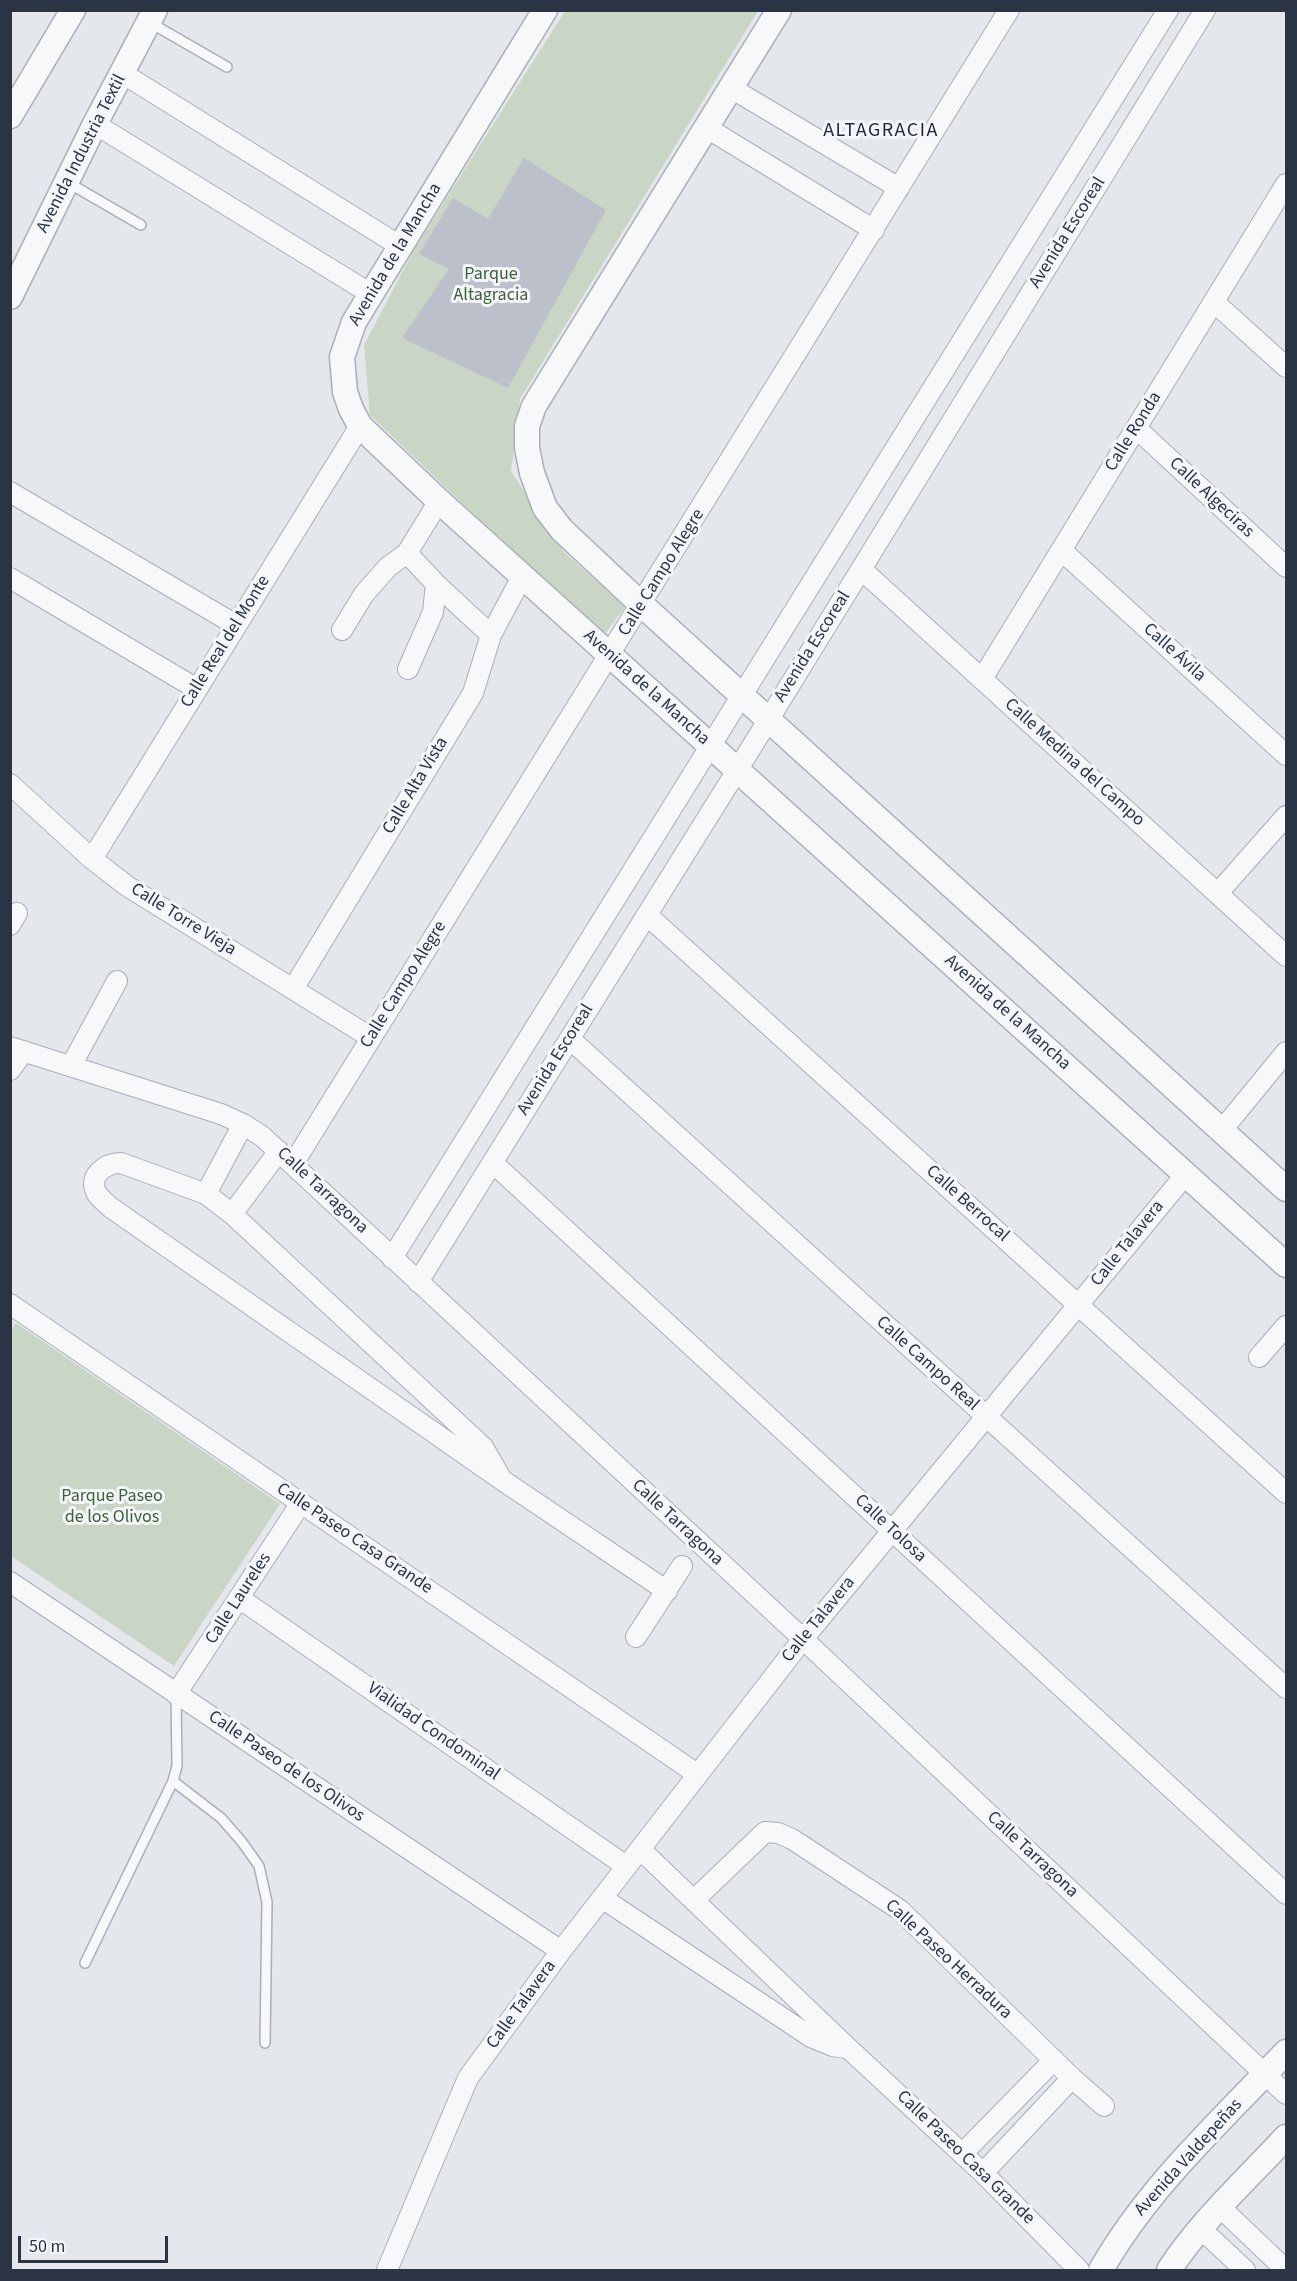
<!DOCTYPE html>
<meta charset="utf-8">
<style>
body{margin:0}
#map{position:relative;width:1297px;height:2281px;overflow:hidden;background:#e4e7ec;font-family:"Source Sans 3",sans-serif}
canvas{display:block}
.frame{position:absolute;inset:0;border:12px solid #2b3445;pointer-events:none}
.scale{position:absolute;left:18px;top:2236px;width:150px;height:27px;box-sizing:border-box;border:3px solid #2b3445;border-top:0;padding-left:8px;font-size:18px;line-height:21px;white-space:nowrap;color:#2b3445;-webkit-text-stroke:4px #f4f6f9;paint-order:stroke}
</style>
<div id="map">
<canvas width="1297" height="2281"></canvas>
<div class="frame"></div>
<div class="scale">50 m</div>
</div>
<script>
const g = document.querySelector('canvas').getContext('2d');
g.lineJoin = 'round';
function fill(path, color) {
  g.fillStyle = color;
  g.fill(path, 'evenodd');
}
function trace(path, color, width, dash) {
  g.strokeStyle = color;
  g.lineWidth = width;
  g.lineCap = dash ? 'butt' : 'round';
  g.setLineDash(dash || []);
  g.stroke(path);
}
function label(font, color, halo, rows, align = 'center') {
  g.font = font + ' "Source Sans 3",sans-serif';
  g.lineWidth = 6;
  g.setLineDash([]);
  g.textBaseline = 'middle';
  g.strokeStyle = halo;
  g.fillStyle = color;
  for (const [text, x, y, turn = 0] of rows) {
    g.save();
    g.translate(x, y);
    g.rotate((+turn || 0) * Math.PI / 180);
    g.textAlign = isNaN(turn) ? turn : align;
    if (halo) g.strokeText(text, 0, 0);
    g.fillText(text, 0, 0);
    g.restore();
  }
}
const green = new Path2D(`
 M565,11H758L520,399L511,471L563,551L625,607L604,635L531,569L370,415L364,345L415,248Z
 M16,1323L280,1504L174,1666L11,1556L10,1331Z`);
const building = new Path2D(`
 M524,158L606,210L508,388L402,338L449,269L419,254L453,198L488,219Z`);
const service = new Path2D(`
 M149,22L227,67
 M67,182L141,225
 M173,1781L221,1818L242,1842L259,1866L267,1902L265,2043
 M85,1963L173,1781L177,1766L176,1695`);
const minor = new Path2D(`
 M122,73L400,246
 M731,88L899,188
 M95,124L371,294
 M707,128L874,230
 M1214,302L1286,367
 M1136,428L1286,567
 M10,492L236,625
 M1061,550L1286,755
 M407,553L436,584L433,612L408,669
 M861,569L1286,956
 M10,578L197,689
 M436,584L491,635
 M342,630L364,594L388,567L407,553L439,501
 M982,679L1286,184
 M10,784L92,859L127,886L370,1037
 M92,859L360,426
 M1218,893L1286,816
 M647,915L1286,1493
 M10,925L17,913
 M293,989L473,693L491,635L523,575
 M570,1039L1286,1688
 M10,1047L221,1114L243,1124L263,1137L803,1639L1286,2094
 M71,1066L117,981
 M10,1070L24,1051
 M1222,1130L1286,1052
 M493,1163L1286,1894
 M293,1164L1009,10
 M206,1194L243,1124
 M232,1214L279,1151
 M392,1258L1168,10
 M418,1282L769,719L1205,10
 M10,1304L697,1774
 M1259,1357L1286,1326
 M502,1480L483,1447L232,1214L206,1194L121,1163C106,1163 88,1175 96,1192C99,1198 105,1202 110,1207L502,1480L667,1591
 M10,1582L561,1951
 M239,1598L626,1866
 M636,1637L682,1566
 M176,1694L301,1503
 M640,1849L848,2048L983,2173L1079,2270
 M602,1898L811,2037L833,2046L846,2048
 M694,1900L765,1832L778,1833L792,1839L900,1910L1072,2078L1104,2106
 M963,2153L1054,2060
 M983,2173L1072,2078
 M1220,2207L1286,2270
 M1200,2228L1245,2270
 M387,2270L468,2078L561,1951L803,1639L1186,1174`);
const tertiary = new Path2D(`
 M545,10L354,322L342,357L345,392L351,409L360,426L439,501L1286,1265
 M779,10L534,406L527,426V448L532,473L545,508L562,530L642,605L1286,1189
 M10,116L73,10
 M10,297L95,124L155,10
 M1101,2270C1148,2187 1221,2121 1286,2052
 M1169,2270C1201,2221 1246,2180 1286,2137`);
const streetNames = [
 ["Avenida Industria Textil",82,154,-63],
 ["Avenida Escoreal",1068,233,-58],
 ["Avenida de la Mancha",396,255,-59],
 ["Calle Ronda",1134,432,-58],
 ["Calle Algeciras",1211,498,43],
 ["Calle Campo Alegre",662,573,-58],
 ["Calle Real del Monte",226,642,-58],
 ["Avenida Escoreal",813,647,-58],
 ["Calle Ávila",1174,653,42],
 ["Avenida de la Mancha",646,688,42],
 ["Calle Medina del Campo",1074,763,42],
 ["Calle Alta Vista",416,786,-59],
 ["Calle Torre Vieja",183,920,32],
 ["Calle Campo Alegre",404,985,-58],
 ["Avenida de la Mancha",1007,1013,42],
 ["Avenida Escoreal",556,1060,-58],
 ["Calle Tarragona",322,1191,43],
 ["Calle Berrocal",967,1204,42],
 ["Calle Talavera",1128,1244,-51],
 ["Calle Campo Real",927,1364,42],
 ["Calle Tarragona",677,1523,43],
 ["Calle Tolosa",890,1529,43],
 ["Calle Paseo Casa Grande",354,1539,34],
 ["Calle Laureles",239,1599,-57],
 ["Calle Talavera",819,1620,-51],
 ["Vialidad Condominal",433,1732,35],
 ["Calle Paseo de los Olivos",286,1767,34],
 ["Calle Tarragona",1032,1855,43],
 ["Calle Paseo Herradura",948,1960,43],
 ["Calle Talavera",522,2005,-54],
 ["Calle Paseo Casa Grande",965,2158,44],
 ["Avenida Valdepeñas",1189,2158,-48]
];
const parkNames = [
 ["Parque",491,275],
 ["Altagracia",491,296],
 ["Parque Paseo",112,1497],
 ["de los Olivos",112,1518]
];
const neighbourhoodNames = [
 ["ALTAGRACIA",881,132]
];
fill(green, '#c9d6c5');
fill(building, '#bbc0ca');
trace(service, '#a9aeb7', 12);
trace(minor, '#a9aeb7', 22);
trace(tertiary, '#a9aeb7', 27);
trace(service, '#f7f8fa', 9);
trace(minor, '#f7f8fa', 20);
trace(tertiary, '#f7f8fa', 24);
label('18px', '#2b3445', '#f4f6f9', streetNames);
label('18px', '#3f6138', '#f4f6f9', parkNames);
g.letterSpacing = '1.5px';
label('20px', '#1d2536', '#f4f6f9', neighbourhoodNames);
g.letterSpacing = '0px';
</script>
